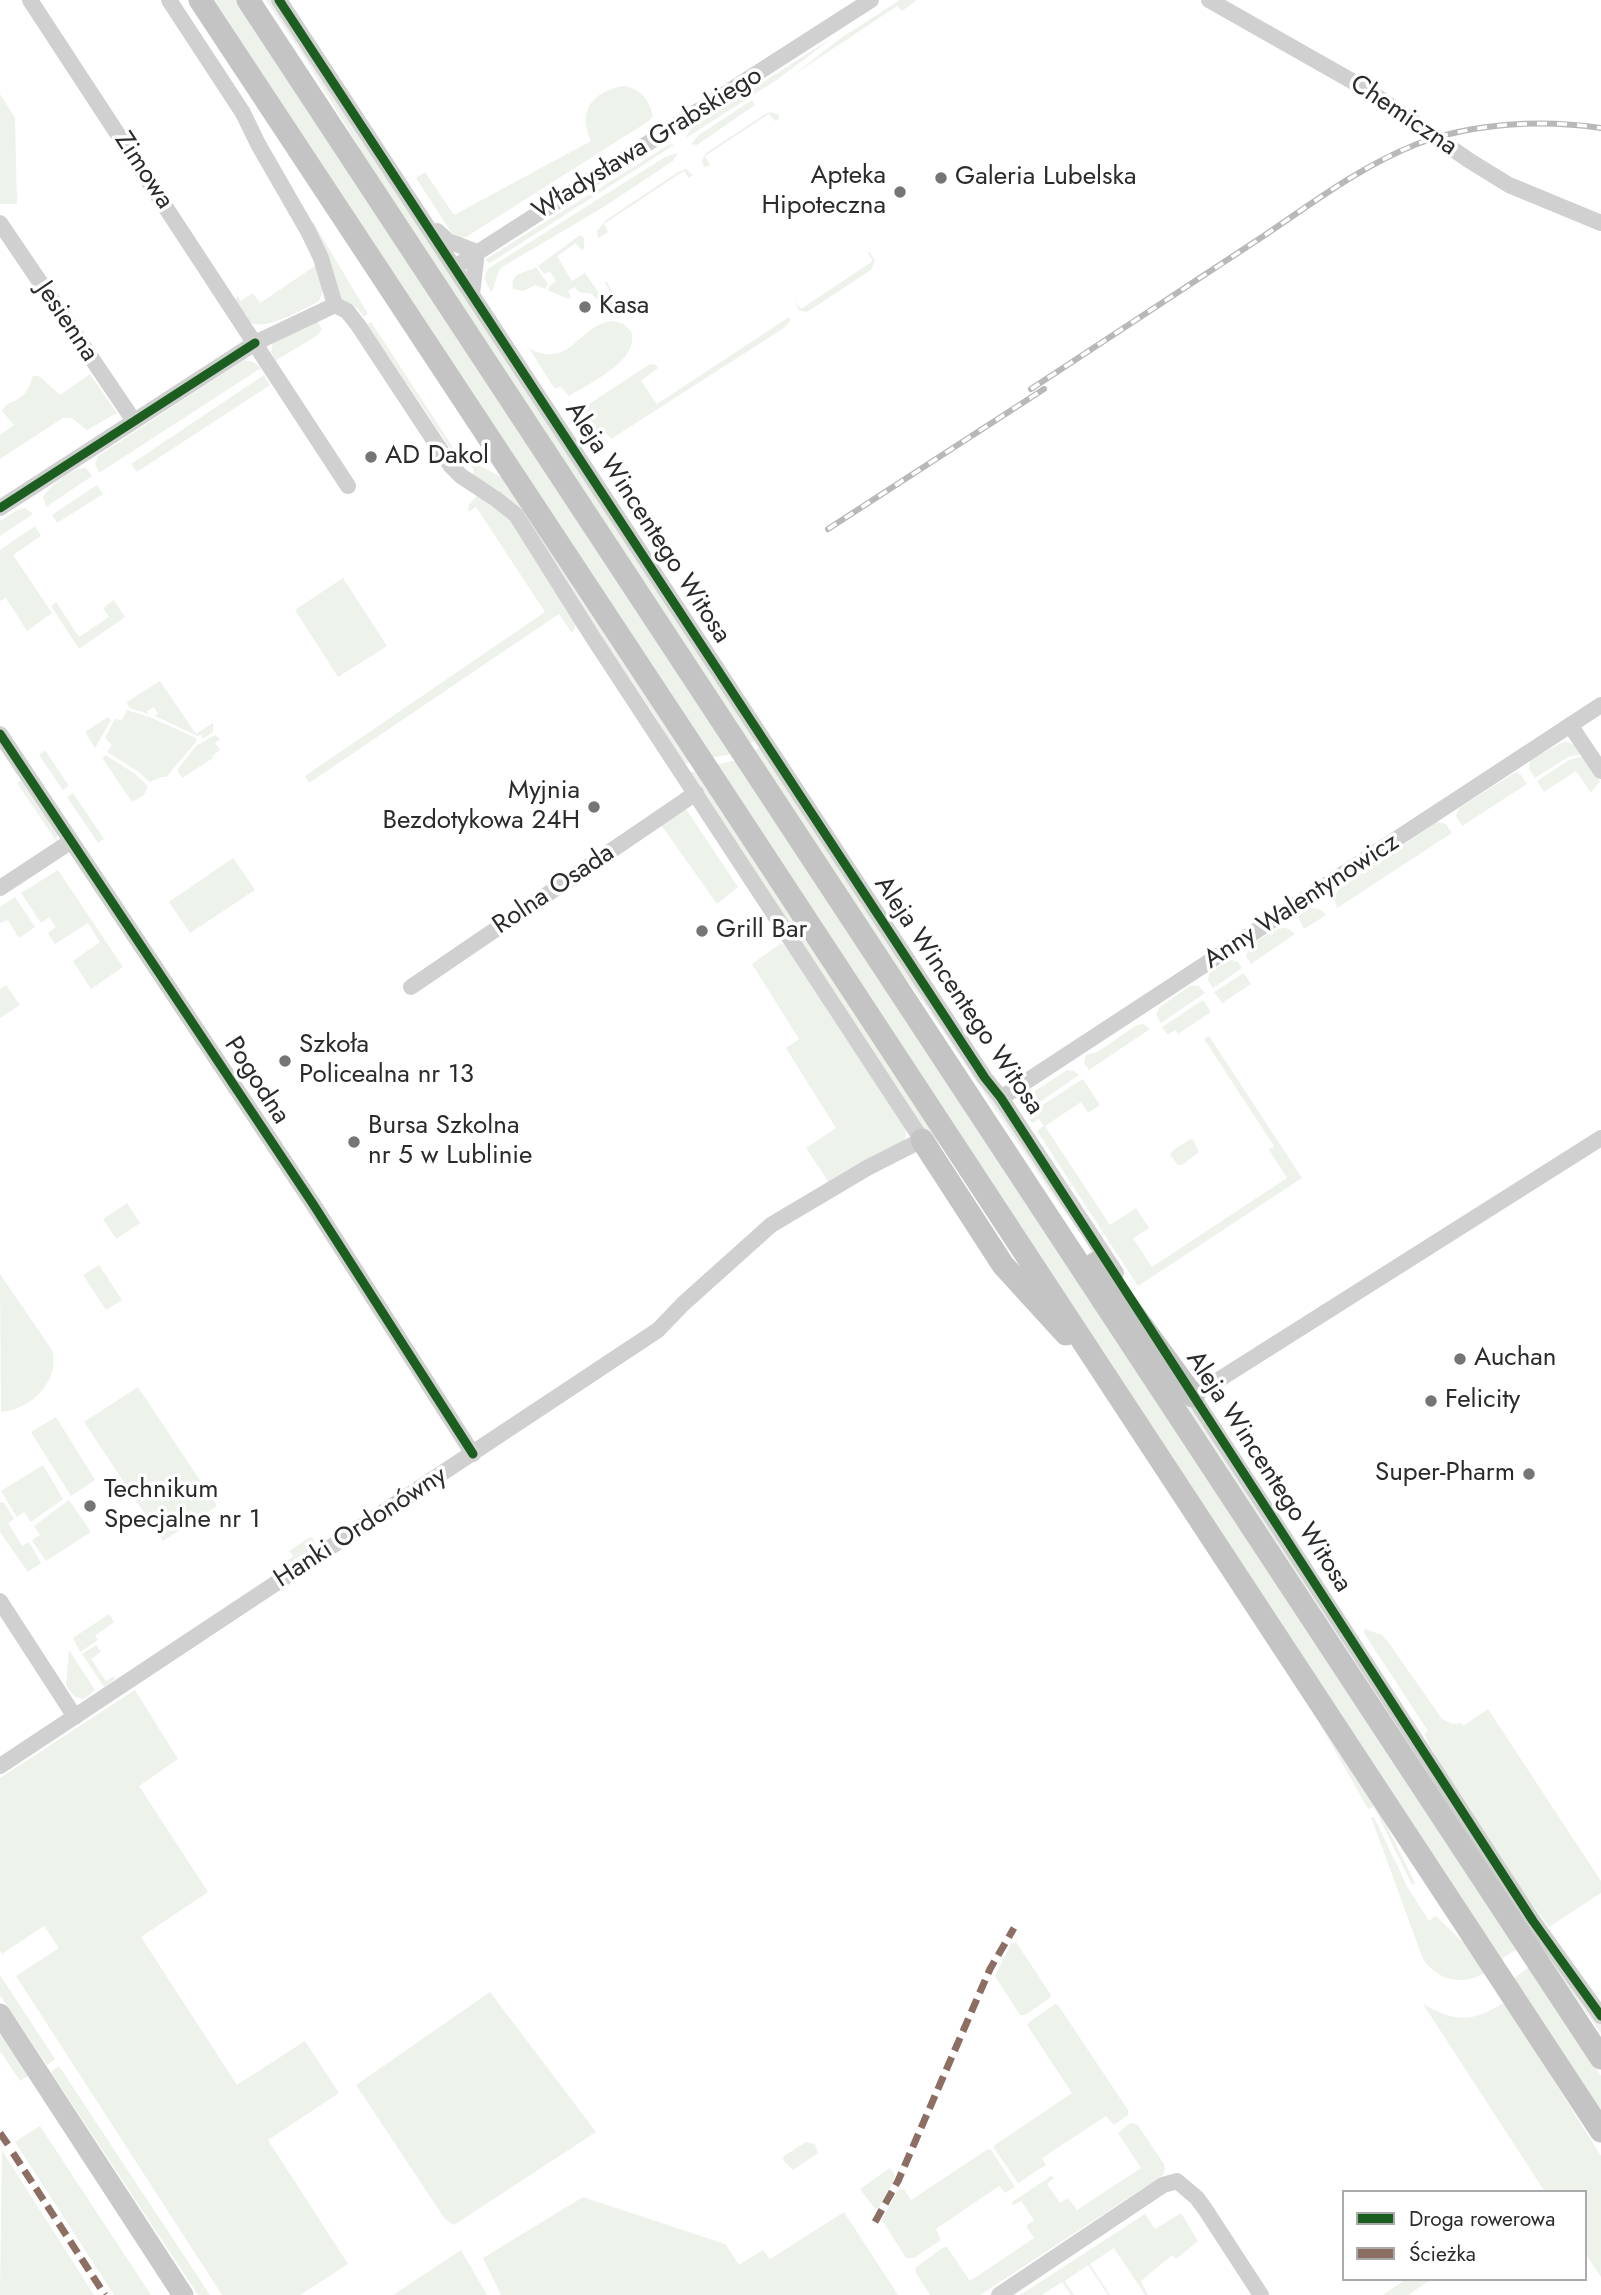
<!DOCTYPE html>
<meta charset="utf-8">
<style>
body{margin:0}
#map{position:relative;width:1601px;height:2295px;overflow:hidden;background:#fff;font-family:Jost,sans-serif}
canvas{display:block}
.legend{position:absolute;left:1342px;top:2190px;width:245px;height:91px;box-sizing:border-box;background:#fff;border:2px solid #aaa;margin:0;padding:9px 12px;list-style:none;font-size:21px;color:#2b2b2b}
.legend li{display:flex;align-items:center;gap:14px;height:35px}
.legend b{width:35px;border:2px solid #aaa}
</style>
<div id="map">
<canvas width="1601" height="2295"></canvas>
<ul class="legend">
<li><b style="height:9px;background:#1b5e20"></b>Droga rowerowa</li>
<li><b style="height:9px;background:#8d6e63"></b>Ścieżka</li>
</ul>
</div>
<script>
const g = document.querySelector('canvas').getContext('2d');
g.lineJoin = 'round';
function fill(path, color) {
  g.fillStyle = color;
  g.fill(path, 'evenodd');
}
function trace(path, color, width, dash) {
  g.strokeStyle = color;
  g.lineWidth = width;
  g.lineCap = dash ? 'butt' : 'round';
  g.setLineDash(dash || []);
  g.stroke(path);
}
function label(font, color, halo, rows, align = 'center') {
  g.font = font + ' Jost,sans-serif';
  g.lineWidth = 7;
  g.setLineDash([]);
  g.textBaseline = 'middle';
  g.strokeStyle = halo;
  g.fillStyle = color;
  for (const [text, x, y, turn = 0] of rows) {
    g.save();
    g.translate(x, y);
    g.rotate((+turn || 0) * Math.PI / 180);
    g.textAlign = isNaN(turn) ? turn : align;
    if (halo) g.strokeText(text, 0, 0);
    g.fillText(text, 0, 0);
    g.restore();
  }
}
const green = new Path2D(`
 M213,0H237L733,754L709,758Z
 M266,0H271L289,27L756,740L748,745L391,200L306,60Z
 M900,0H917L902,11L897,6L792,76L841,38Z
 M835,36L778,79L686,138L690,129Z
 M623,86C640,88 649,99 653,116L649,121L466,237L460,238L451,232L416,178L425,172L454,215L591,141C577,111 592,92 623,86Z
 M0,94L15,118L17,204H0Z
 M752,100L755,105L697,145L691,144L699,135Z
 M772,112L779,115V119L775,121L769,114L705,156L710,165L704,167L702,160L706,153L765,114Z
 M670,144L674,145L490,263L487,262L486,259L497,252Z
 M678,153L673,161L602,208L502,267L499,270L492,292C487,285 481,276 489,268L665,157Z
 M686,169L693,175L689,178L684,171L604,224L608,232L598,238L597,231L606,220L678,172Z
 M313,222L368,314L364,317L358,309L340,299L310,223Z
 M580,235L584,238V249L581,250L576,243L557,256L572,281L585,273L601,296L610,291L604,282H607L616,299L611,306H603L592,294L579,292L575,287L568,291L571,297L568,299L548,290L550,285L556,281L550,271L544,274L538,266Z
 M870,252L875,261L871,270L810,310L806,312L799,310L794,301L801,309L873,261L868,253Z
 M315,266C320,277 327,291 318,302C300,310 264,333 248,321C243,317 239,307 236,301L237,295L241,301L253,293L260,303Z
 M536,267L548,284L545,289L535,285L523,291L513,289C510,271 525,274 536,267Z
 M789,317L790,321L784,328L611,439L607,434L601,437L584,414L586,406L650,364L656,365L658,368L641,381L657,404Z
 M317,321L322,329L318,335L275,361L271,351L273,343Z
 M613,321L623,324L631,331C641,360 590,383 569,396L561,387L554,388L529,348C571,371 578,324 613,321Z
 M371,322L460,458L466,472L367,324Z
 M244,360L253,362L261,368L99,473L95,464L98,456Z
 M90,374L117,413L87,430L72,418H63L0,459V435L14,425L2,411L7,404C23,399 28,392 33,376H39L60,395Z
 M264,375L270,385L137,472L131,464Z
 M461,450L480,466L501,477L693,762L684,764L654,715L522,516L498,490L473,475L474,470Z
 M86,468L92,476L46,507L43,497C50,485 72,468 86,468Z
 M97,485L103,494L57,523L52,515Z
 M478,495L504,510L577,622L572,633L559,614L309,783L305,776L545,612L476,507L468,512L469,504Z
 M25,508L33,514L0,536V521L17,510Z
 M35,526L41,536L13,555L52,613L27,631L6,598L0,601V550Z
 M343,578L387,646L338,677L295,610Z
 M114,600L125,617L79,649L51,606L56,602L79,637L109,617L103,608Z
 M160,681L196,734L213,723V732L203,739L201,735L198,736L155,716L158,714L154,707L147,711L149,714L129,708L127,702Z
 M127,710L152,718L196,738V742L166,777H161L150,782L136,770L107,752L112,745L105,738L115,719L122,720Z
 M108,717L111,720L95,748L85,732Z
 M215,735L220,739L215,743L220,750L212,756L213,758L182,778L177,770L197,745Z
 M1565,741L1577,746L1582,754L1568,757L1535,778L1529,769L1530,760Z
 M761,747L1088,1243L1049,1190L926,1006L874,937L753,752Z
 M45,750L69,786L63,790L39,755Z
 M105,755L134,773L148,786L144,795L132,802L103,759Z
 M1583,756L1600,781L1591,793L1576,771L1544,792L1537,781L1569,760Z
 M737,760L1519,1948L1501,1959L714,765Z
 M698,771L920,1107L941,1148L968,1193L941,1157L690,772Z
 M1516,772L1521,775L1527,784L1462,826L1456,816L1459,808Z
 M21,780L57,833V842L17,783Z
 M73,793L104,839L98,843L67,797Z
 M684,806L738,887L717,904L659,822Z
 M1437,822L1446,824L1452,833L1337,908L1334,897L1340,888Z
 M233,858L255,890L190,933L169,902Z
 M58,870L123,967L91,989L73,961L100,942L88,923L55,944L48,933L56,927L49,917L41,923L21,893Z
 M15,897L35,927L19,938L8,920L0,923V907Z
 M1310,907L1321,910L1326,915L1304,929L1298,917Z
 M1281,927L1289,929L1295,934L1251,964L1246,956L1251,944Z
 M780,944L789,945L904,1122L906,1135L904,1141L830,1184L806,1148L836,1128L786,1048L799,1039L752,964Z
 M1229,959L1238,962L1242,968L1213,988L1208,981L1209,973Z
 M1244,973L1251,984L1222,1003L1214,992Z
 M6,985L20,1005L0,1018V989Z
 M1191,985L1199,986L1205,993L1161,1023L1156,1014L1160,1007Z
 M1203,1000L1211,1012L1178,1034L1175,1030L1168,1035L1162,1027Z
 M1143,1024L1150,1029L1089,1070L1084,1063L1086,1055L1097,1052L1137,1025Z
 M1209,1036L1302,1178L1138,1286L1037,1131L1044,1126L1039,1119L1032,1123L1027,1115L1083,1079L1100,1105L1088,1113L1081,1102L1045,1126L1110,1225L1136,1208L1149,1228L1133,1238L1152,1267L1287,1178L1269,1150L1274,1146L1204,1039Z
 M1067,1070L1074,1071L1079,1075L1025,1112L1020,1105L1023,1099Z
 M1190,1139L1193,1140L1199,1152L1182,1165H1178L1170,1155L1171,1152Z
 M127,1203L140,1223L116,1239L103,1219Z
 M1081,1248L1150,1344L1601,2022V2033L1494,1885Z
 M99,1265L122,1300L106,1310L83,1275Z
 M0,1274L52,1350C61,1381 30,1410 1,1412Z
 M138,1387L217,1506L163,1541L84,1422Z
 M56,1417L95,1480L71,1496L31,1432Z
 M43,1465L63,1499L31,1522L24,1512L17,1517L1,1491Z
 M69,1500L91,1532L46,1561L32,1540L40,1535L34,1526Z
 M0,1502L4,1503L14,1519L8,1523L22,1546L29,1542L41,1563L28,1572L0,1532Z
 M310,1537L313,1538L316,1547L288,1563L287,1561L293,1556L289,1551Z
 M109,1614L114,1622L95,1636L98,1640L80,1652L73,1638Z
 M1365,1629L1382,1635L1389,1643L1442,1719L1453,1724L1461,1723L1463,1726L1488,1709L1601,1881V1893L1549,1927C1503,1866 1459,1802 1424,1734L1428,1731L1364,1633Z
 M96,1645L101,1652L91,1659L106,1681L114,1676L115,1679L104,1687L82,1654Z
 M69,1650L95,1690L84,1699L75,1697L66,1686Z
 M135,1690L178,1759L139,1786L208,1892L141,1937L237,2085L305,2041L339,2093L268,2140L348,2264L300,2295H222L16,1976L59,1948L44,1926L2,1954L0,1951V1778Z
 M1307,1701L1374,1800L1415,1883L1412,1885L1374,1807L1368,1809Z
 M1371,1817H1374L1408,1888L1429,1921L1436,1916L1476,1955L1486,1972C1463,1986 1439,1982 1423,1959Z
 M1016,1942L1051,1995L1050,1998L1025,2015H1020L995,1976L1011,1944Z
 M1529,1967L1601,2076V2113L1513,1979Z
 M0,1975L55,2059L47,2065L0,1995Z
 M490,1992L596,2132L454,2225L445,2219L356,2085Z
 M1505,2002L1601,2156V2277L1585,2253V2192H1545L1423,2004C1455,2023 1474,2022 1505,2002Z
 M1055,2004L1058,2005L1128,2110V2115L1114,2125L1106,2116L1042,2158L1046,2165L1018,2183L994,2148L995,2145L1072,2093L1027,2025L1029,2022Z
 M0,2034L28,2076L20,2081L0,2051Z
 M59,2066L210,2295H198L51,2072Z
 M1130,2123L1137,2124L1164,2164L1165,2170L1163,2175L980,2295H930L916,2273L915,2268L944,2247H947L970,2281L1034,2238L1026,2226L1034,2220L1021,2201L1013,2205L1012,2202L1051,2176L1054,2177L1053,2179L1047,2184L1060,2203L1068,2198L1077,2210L1141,2168L1118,2133Z
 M40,2126L151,2295H114L15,2142Z
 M806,2142L815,2144L818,2153L793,2170L783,2160L784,2156Z
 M988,2149L991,2150L1015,2187L1005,2193L999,2186L936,2229L941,2240L914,2258H906L882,2220L898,2190L904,2189L911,2200Z
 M2,2150L6,2157L94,2295H0Z
 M890,2168L895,2175L894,2180L879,2208L875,2209L860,2189Z
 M583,2197L725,2244L739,2265L763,2250L770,2259L844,2212L898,2295H501L483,2258Z
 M1181,2213L1198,2241L1176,2259L1172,2255L1141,2281L1148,2295H1145L1114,2248L1090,2264L1110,2295H1108L1088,2265L1065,2281L1074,2295H1071L1062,2282L1042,2295H1020L1145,2214L1155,2229Z
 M461,2250L487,2295H393Z
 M1406,2279H1432L1408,2295H1383Z`);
const street = new Path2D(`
 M30,0L348,486
 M169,0L243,113L258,144L308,231L321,258L335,305
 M279,0L985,1078L1001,1098L1116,1273
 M1209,0L1366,89L1470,161L1509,185L1601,223
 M0,223L134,421
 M437,231L448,241L477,252
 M455,267L871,0
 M472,294L477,252
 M0,508L255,343L335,305
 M1570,725L1601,771
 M0,734L313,1204L473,1454
 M0,888L70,842
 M411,987L696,793
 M1001,1098L1601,705
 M1189,1390L1533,1921L1601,2016
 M1193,1396L1601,1138
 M0,1601L75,1717
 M0,1766L658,1330L683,1304L771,1225L867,1168L922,1140L592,636L516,515L496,499L461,476L451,466L358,325L347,311L335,305
 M999,2295L1163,2185L1177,2181L1197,2198L1205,2209L1261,2295`);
const secondary = new Path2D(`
 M0,2014L183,2295`);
const primary = new Path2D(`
 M200,0L704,764L1601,2131
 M248,0L1601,2058
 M922,1140L1003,1265L1066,1334
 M1096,1263L1193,1396`);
const rail = new Path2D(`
 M1031,389C1108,338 1185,288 1262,237C1311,204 1361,166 1417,144C1473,123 1542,119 1601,128
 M828,529L1044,389`);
const quiet = new Path2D(`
 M0,2133L9,2146
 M13,2153L105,2295
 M875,2222L898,2181L990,1969L1014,1928`);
const cycleway = new Path2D(`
 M279,0L985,1078L1001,1098L1533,1921L1601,2016
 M0,508L255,343
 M0,734L313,1204L473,1454`);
const markers = [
 [941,178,7,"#757575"],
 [900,192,7,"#757575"],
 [585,307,7,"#757575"],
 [371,457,7,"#757575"],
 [594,807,7,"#757575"],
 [702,931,7,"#757575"],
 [285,1061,7,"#757575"],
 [354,1142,7,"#757575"],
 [1460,1359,7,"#757575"],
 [1431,1401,7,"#757575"],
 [1529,1474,7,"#757575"],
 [90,1506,7,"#757575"]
];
const streetNames = [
 ["Chemiczna",1403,116,34],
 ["Władysława Grabskiego",648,144,-32],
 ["Zimowa",143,171,57],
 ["Jesienna",66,322,56],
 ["Aleja Wincentego Witosa",647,523,57],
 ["Rolna Osada",554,890,-34],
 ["Anny Walentynowicz",1302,902,-33],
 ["Aleja Wincentego Witosa",958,996,56],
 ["Pogodna",256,1081,57],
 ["Aleja Wincentego Witosa",1268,1472,57],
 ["Hanki Ordonówny",361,1528,-33]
];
const poiNames = [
 ["Apteka",886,177,"right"],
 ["Hipoteczna",886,207,"right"],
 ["Galeria Lubelska",955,178],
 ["Kasa",599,307],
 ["AD Dakol",385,457],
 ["Myjnia",580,792,"right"],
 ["Bezdotykowa 24H",580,822,"right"],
 ["Grill Bar",716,931],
 ["Szkoła",299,1046],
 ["Policealna nr 13",299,1076],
 ["Bursa Szkolna",368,1127],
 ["nr 5 w Lublinie",368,1157],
 ["Auchan",1474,1359],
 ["Felicity",1445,1401],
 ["Super-Pharm",1515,1474,"right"],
 ["Technikum",104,1491],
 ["Specjalne nr 1",104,1521]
];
fill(green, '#edf2eb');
trace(street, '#d0d0d0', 16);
trace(secondary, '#c9c9c9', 21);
trace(primary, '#c4c4c4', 23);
trace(rail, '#b8b8b8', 6);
trace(rail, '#fff', 3.5, [10]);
trace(quiet, '#8d6e63', 7, [14, 7]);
trace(cycleway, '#1b5e20', 9);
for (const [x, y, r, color] of markers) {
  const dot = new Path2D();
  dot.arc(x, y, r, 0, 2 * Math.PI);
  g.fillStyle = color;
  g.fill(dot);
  trace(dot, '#fff', 2.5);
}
label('26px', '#2b2b2b', '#fff', streetNames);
label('26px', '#2b2b2b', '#fff', poiNames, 'left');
</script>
